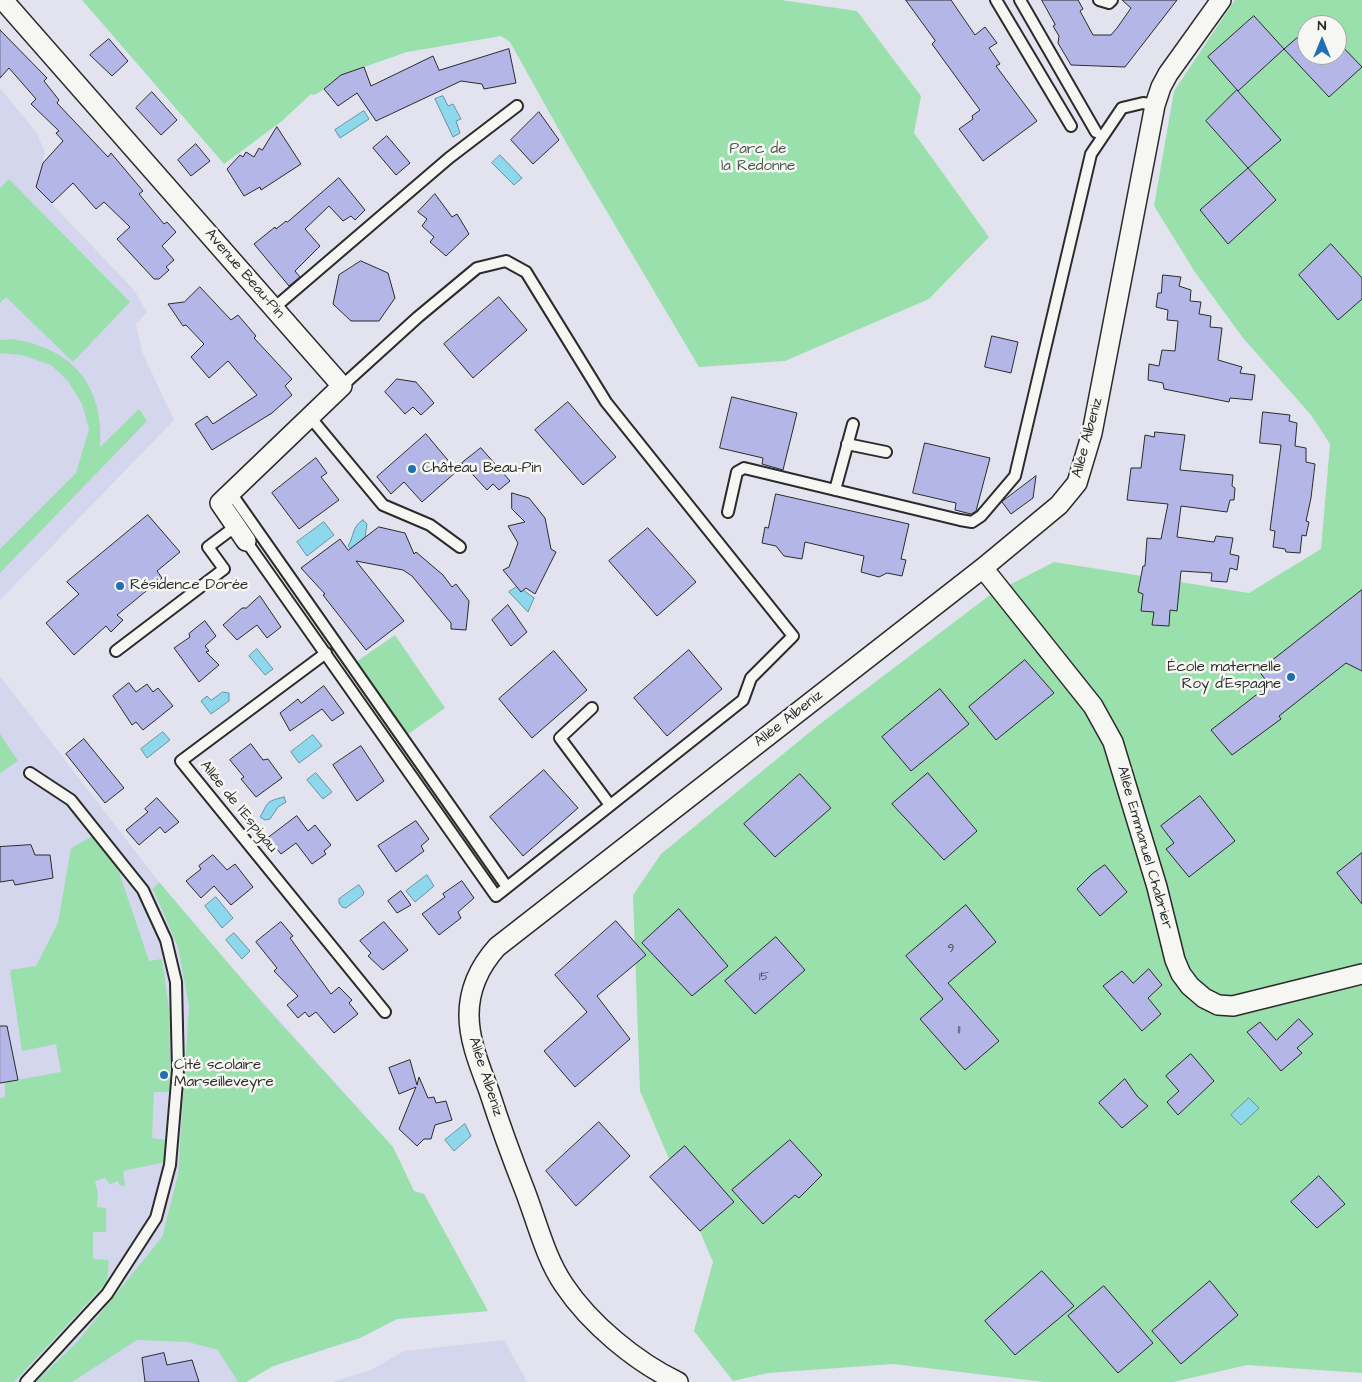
<!DOCTYPE html>
<meta charset="utf-8">
<style>
body{margin:0}
#map{position:relative;width:1362px;height:1382px;overflow:hidden;background:#e2e3ef;font-family:"Architects Daughter",sans-serif}
canvas{display:block}
.north{position:absolute;left:1297px;top:15px;width:50px;height:50px;box-sizing:border-box;background:#f6f6f2;border:1px solid #a5a5a2;border-radius:50%;rotate:0deg;font-size:14px;font-weight:700;line-height:20px;text-align:center;color:#2b2b2b}
.north::after{content:'';display:block;margin:auto;width:18px;height:22px;background:#1f6fb2;clip-path:polygon(50% 0,100% 100%,50% 72%,0 100%)}
</style>
<div id="map">
<canvas width="1362" height="1382"></canvas>
<div class="north">N</div>
</div>
<script>
const g = document.querySelector('canvas').getContext('2d');
g.lineJoin = 'round';
function fill(path, color) {
  g.fillStyle = color;
  g.fill(path, 'evenodd');
}
function trace(path, color, width, dash) {
  g.strokeStyle = color;
  g.lineWidth = width;
  g.lineCap = dash ? 'butt' : 'round';
  g.setLineDash(dash || []);
  g.stroke(path);
}
function label(font, color, halo, rows, align = 'center') {
  g.font = font + ' "Architects Daughter",sans-serif';
  g.lineWidth = 5;
  g.setLineDash([]);
  g.textBaseline = 'middle';
  g.strokeStyle = halo;
  g.fillStyle = color;
  for (const [text, x, y, turn = 0] of rows) {
    g.save();
    g.translate(x, y);
    g.rotate((+turn || 0) * Math.PI / 180);
    g.textAlign = isNaN(turn) ? turn : align;
    if (halo) g.strokeText(text, 0, 0);
    g.fillText(text, 0, 0);
    g.restore();
  }
}
const built = new Path2D(`
 M0,88L36,132L45,152L36,187L134,290L147,312L136,324L142,352L174,420L0,600Z
 M0,676L159,882L210,943L393,1147L414,1191L424,1195L488,1311L397,1319L360,1338L274,1366L246,1382H0Z
 M504,1340L527,1382H332L371,1370L404,1351Z`);
const green = new Path2D(`
 M82,0H781L857,11L921,96L914,133L989,237L929,299L785,361L699,367L568,146L510,42L501,36L407,52L364,67L314,95L311,94L282,121L224,164Z
 M1235,0H1362V1373L1247,1365L1173,1382H1044L893,1364L768,1373L733,1381L694,1331L713,1262L640,1091L633,895L661,854L816,727L990,595L1054,562L1249,593L1321,549L1330,444L1311,415L1243,338L1195,272L1154,206L1174,91ZM1307,25H1337V55H1307Z
 M9,179L130,302L73,362L6,297L0,303V188Z
 M13,339C74,349 104,386 100,447L139,409L147,421L0,573V549L76,473L89,429L82,404L68,381L51,365L22,355L0,353V340Z
 M395,635L445,708L407,735L356,662Z
 M0,734L18,761L0,773Z
 M93,836L118,869L149,961L162,959L169,1010L171,1092H154L152,1138L168,1140L165,1162L123,1171L125,1186H120L118,1181L110,1184L105,1178L95,1181L98,1193L97,1207L106,1208V1232H93V1259L109,1260L107,1282L14,1382H0V1098L5,1097V1082L61,1072L56,1044L22,1051L10,970L36,966L58,923L71,848Z
 M159,882L263,1004L393,1147L414,1191L424,1194L488,1311L397,1319L360,1338L273,1366L246,1382H238L218,1350L188,1342L137,1340L72,1382H36L78,1341L162,1237L178,1175L189,1006L178,947L153,889Z`);
const water = new Path2D(`
 M443,96L448,106L453,104L461,119L456,121L460,133L453,137L435,99Z
 M364,111L369,119L340,138L335,130Z
 M500,155L522,178L514,185L492,163Z
 M363,520L367,524L364,545L352,550L348,546C354,537 352,526 363,520Z
 M324,522L334,535L307,556L297,542Z
 M518,586L534,598L528,612L509,592Z
 M257,649L273,669L265,675L249,656Z
 M223,692L229,693V701L211,714L201,701L207,696L211,700Z
 M163,732L170,740L147,758L141,749Z
 M313,735L322,746L299,763L291,752Z
 M316,773L332,792L323,799L307,780Z
 M284,797L286,802L278,807L270,819L265,820L260,817C269,802 264,802 284,797Z
 M427,875L434,886L415,902L406,891Z
 M359,885L364,892L363,895L346,908L342,907L339,903V899Z
 M216,897L233,918L222,928L205,906Z
 M234,933L250,951L242,959L226,940Z
 M1249,1098L1259,1108L1241,1125L1231,1115Z
 M465,1124L471,1136L454,1151L445,1140Z`);
const building = new Path2D(`
 M906,0H951L975,35L985,27L997,43L989,48L1000,64L996,66L1037,121L983,161L959,129L973,119L972,116L980,110L932,44L935,41Z
 M1042,0H1078L1083,9L1080,11L1093,35H1111L1117,28L1131,8L1122,0H1177L1125,67L1071,65L1058,43L1059,36L1053,26L1055,25Z
 M1254,16L1284,49L1307,29V55H1337V41L1362,67L1329,97L1284,49L1238,91L1208,57Z
 M0,30L47,78L44,81L59,100L57,103L108,157L111,153L143,191L139,194L164,224L167,222L176,232L162,246L174,260L166,267L169,270L159,279H154L117,239L130,227L104,202L96,209L73,183L52,203L36,187L43,163L63,141L56,133L59,131L31,104L36,99L9,68L0,78Z
 M109,39L128,61L112,76L90,55Z
 M509,49L516,83L484,89L482,84L461,81L376,121L357,93L338,106L324,89L341,75L364,67L371,86L433,56L439,70Z
 M1237,90L1281,140L1248,168L1276,200L1228,244L1200,210L1248,168L1206,121Z
 M152,92L177,120L161,135L136,108Z
 M539,112L559,140L533,164L511,140Z
 M277,127L301,164L261,190L260,187L244,196L227,169L240,155L243,157L246,152L254,157L259,148L262,150Z
 M387,136L410,163L396,175L373,148Z
 M196,144L210,161L191,176L178,160Z
 M339,178L365,210L355,220L351,216L343,221L329,206L305,229L320,246L295,271L300,277L289,286L254,244L275,227L276,229L286,221L287,222Z
 M435,194L452,217L457,214L469,234L446,256L430,242L434,237L422,226L427,219L418,212Z
 M1331,244L1362,278V299L1338,320L1299,275Z
 M361,261L388,273L395,298L379,321H351L333,304L339,275Z
 M1163,275L1181,277L1179,286L1191,290L1190,301L1201,302L1199,314L1211,316L1210,327L1222,328L1218,360L1242,367L1240,373L1255,375L1252,400L1230,398L1229,402L1164,389L1163,383L1148,380L1149,364L1159,366L1162,350L1175,351L1178,321L1167,320L1168,310L1156,307L1158,293H1161Z
 M200,287L231,320L238,315L256,336L254,338L292,379L285,386L292,395L272,413L212,450L195,424L207,416L213,424L257,395L228,361L209,378L191,357L204,344L186,325L183,326L168,304L184,302Z
 M499,297L527,330L473,378L444,344Z
 M992,336L1018,342L1011,373L985,367Z
 M397,379L416,382L434,403L421,415L413,407L405,414L385,392Z
 M732,397L797,413L783,470L762,464L763,458L720,448Z
 M568,402L616,457L583,485L535,430Z
 M1263,412L1290,415L1289,421L1297,423L1295,446L1306,448V462L1315,464L1311,498L1306,521L1309,522L1306,536L1302,535L1300,553L1286,552L1285,549L1273,547L1275,531L1270,530L1281,445L1260,443Z
 M1155,432L1185,435L1180,470L1233,475L1232,486L1235,488L1234,500H1230L1227,512L1181,506L1177,537L1214,542L1216,536L1233,538L1230,554L1239,556L1237,570L1230,568L1227,582L1211,581L1212,573L1181,571L1177,611L1170,610L1169,626L1152,625L1154,612L1141,611L1143,594L1138,592L1143,566H1145L1147,538L1161,539L1168,504L1127,500L1131,468H1141L1145,435L1154,437Z
 M426,434L457,471L422,502L404,482L391,494L377,477Z
 M925,443L990,458L976,511L971,514L955,510L956,503L913,493Z
 M481,448L510,481L499,490L493,484L487,490L462,463Z
 M316,458L327,473L321,477L339,500L299,529L272,493Z
 M1036,476L1033,498L1011,514L1002,502Z
 M512,493L529,498L545,518L551,549L556,552L535,594L526,588L521,592L503,570L509,567L518,543L508,526L525,522L512,509Z
 M776,494L909,524L901,559L906,560L902,576L887,573L879,577L861,572L864,556L805,542L802,559L784,556L776,546L762,543L765,527L768,528Z
 M148,515L180,552L157,571L162,578L117,615L123,620L111,632L106,626L74,655L46,623L79,594L67,582Z
 M379,527L405,533L414,554L416,552L443,575L452,587L456,584L469,601L466,630L451,629V623L412,576L403,570L356,561L404,621L366,650L323,595L325,594L301,568L340,539L348,550Z
 M648,528L696,582L657,616L609,561Z
 M1362,590V671L1346,663L1279,716L1281,719L1232,755L1211,730L1269,685L1259,671Z
 M260,596L281,627L267,638L257,625L237,640L223,625L242,608H246Z
 M508,605L527,632L511,646L492,620Z
 M205,621L216,636L205,646L209,651L206,652L219,665L199,682L174,648L190,637L189,634Z
 M689,650L722,689L667,736L634,698Z
 M554,651L587,690L532,738L499,699Z
 M1025,660L1054,693L996,740L969,707Z
 M129,683L136,692L147,684L153,692L158,688L173,706L143,730L136,722L132,725L113,696Z
 M324,686L344,713L332,721L322,709L290,731L280,713L298,699L301,703Z
 M940,689L969,724L911,771L882,737Z
 M84,739L124,788L105,803L66,754Z
 M251,744L263,760L268,759L282,778L256,797L241,779L244,777L230,760Z
 M361,746L384,781L357,801L333,765Z
 M544,770L578,808L523,856L490,817Z
 M928,773L977,831L944,860L892,804Z
 M800,774L831,808L775,857L744,824Z
 M1200,796L1235,841L1189,877L1166,849L1174,843L1161,826Z
 M157,798L179,822L165,833L160,827L139,845L126,830L148,812L145,809Z
 M297,816L308,831L315,825L331,845L324,851L326,854L312,864L296,843L281,854L268,838Z
 M416,821L429,839L421,846L424,851L396,872L378,846Z
 M31,845L35,855H50L53,878L15,885L13,880L0,882V847Z
 M1362,853V904L1337,873Z
 M213,855L227,870L235,864L253,887L231,905L214,886L201,898L186,881L201,869L199,866Z
 M1105,865L1127,892L1100,916L1077,889L1092,874Z
 M462,881L474,898L458,912L461,918L439,935L422,914L445,897L443,894Z
 M401,891L411,905L397,913L388,901Z
 M966,905L996,942L948,983L999,1041L965,1070L920,1019L943,999L906,956Z
 M679,909L728,966L692,996L642,943Z
 M616,921L646,955L597,996L630,1039L575,1087L544,1051L587,1012L555,975Z
 M281,922L293,936L290,938L331,994L339,987L352,1000L349,1003L358,1014L334,1033L316,1012L309,1017L305,1012L298,1018L287,1005L298,996L274,971L277,968L256,942Z
 M384,922L408,950L383,970L368,956L371,953L360,941Z
 M776,937L805,970L755,1014L725,981Z
 M1149,969L1162,985L1148,998L1161,1014L1142,1031L1103,986L1122,971L1133,983Z
 M1299,1019L1313,1034L1297,1048L1302,1053L1281,1071L1247,1032L1260,1022L1276,1040Z
 M0,1026H7L18,1080L0,1083Z
 M1191,1054L1214,1081L1178,1115L1167,1102L1179,1091L1166,1076Z
 M410,1060L417,1085L419,1077L428,1098L434,1097L436,1103L446,1101L452,1120L435,1125L431,1139H424L417,1146L399,1129L416,1087L399,1094L389,1068Z
 M1125,1079L1137,1096L1148,1106L1122,1128L1099,1103Z
 M599,1122L630,1156L576,1206L546,1171Z
 M790,1140L822,1175L799,1198L795,1195L763,1224L732,1190Z
 M685,1146L734,1202L700,1231L650,1177Z
 M1319,1176L1345,1204L1317,1228L1291,1202Z
 M1042,1271L1074,1306L1015,1355L985,1321Z
 M1210,1281L1238,1315L1181,1364L1152,1331Z
 M1104,1286L1153,1343L1118,1373L1068,1316Z
 M164,1353L167,1365L192,1360L199,1382H145L142,1358Z`);
const service = new Path2D(`
 M996,0L1071,126
 M1020,0L1096,132
 M1099,0L1109,3L1112,0
 M274,308L449,158L517,106
 M310,417L383,505L430,525L460,547
 M847,444L886,452
 M835,490L853,424
 M231,493L507,887
 M728,512L737,472L744,468L960,520L972,522L981,516L1015,476L1091,154L1122,108L1143,103L1155,105
 M246,541L496,896L743,700L751,678L793,636L606,402L526,272L506,261L477,268L418,317L342,386
 M116,651L224,569L208,547L236,526
 M326,653L181,761L385,1012
 M592,708L560,738L610,805
 M26,1382L107,1294L156,1218L170,1165L178,1070L176,982L166,940L143,890L71,800L30,773`);
const minor = new Path2D(`
 M3,0L342,386L220,503L246,541
 M983,568L1093,706L1113,742L1157,887L1175,960L1181,974L1190,986L1204,998L1218,1005L1233,1006L1362,974
 M678,1382C636,1362 590,1324 564,1285C545,1257 537,1222 525,1191C512,1158 500,1125 489,1091C480,1067 469,1041 469,1015C469,988 480,966 497,947L983,568L1059,505L1077,483L1092,433L1155,105L1161,87L1168,74L1221,0`);
const markers = [
 [412,469,5,"#1f6fb2"],
 [120,586,5,"#1f6fb2"],
 [1291,677,5,"#1f6fb2"],
 [164,1075,5,"#1f6fb2"]
];
const numberNames = [
 ["9",951,949],
 ["15",764,977],
 ["11",959,1030]
];
const parkNames = [
 ["Parc de",758,150],
 ["la Redonne",758,167]
];
const streetNames = [
 ["Avenue Beau-Pin",244,274,49],
 ["Allée Albeniz",1088,438,-75],
 ["Allée Albeniz",789,719,-38],
 ["Allée de l'Espigau",238,807,51],
 ["Allée Emmanuel Chabrier",1144,848,74],
 ["Allée Albeniz",485,1077,72]
];
const poiNames = [
 ["Château Beau-Pin",422,469],
 ["Résidence Dorée",130,586],
 ["École maternelle",1281,668,"right"],
 ["Roy d'Espagne",1281,685,"right"],
 ["Cité scolaire",174,1066],
 ["Marseilleveyre",174,1083]
];
fill(built, '#d4d6ed');
fill(green, '#9ae0ac');
fill(water, '#8dd8ed');
trace(water, '#66939f', 1);
fill(building, '#b4b6e7');
trace(building, '#2b2b2b', 1);
trace(service, '#2b2b2b', 14);
trace(minor, '#2b2b2b', 22);
trace(service, '#f6f6f2', 10);
trace(minor, '#f6f6f2', 19);
for (const [x, y, r, color] of markers) {
  const dot = new Path2D();
  dot.arc(x, y, r, 0, 2 * Math.PI);
  g.fillStyle = color;
  g.fill(dot);
  trace(dot, '#f6f6f2', 2);
}
label('12px', '#4d4e5a', null, numberNames);
label('15px', '#47584b', '#f6f6f2', parkNames);
label('15px', '#2b2b2b', '#f6f6f2', streetNames);
label('15px', '#2b2b2b', '#f6f6f2', poiNames, 'left');
</script>
